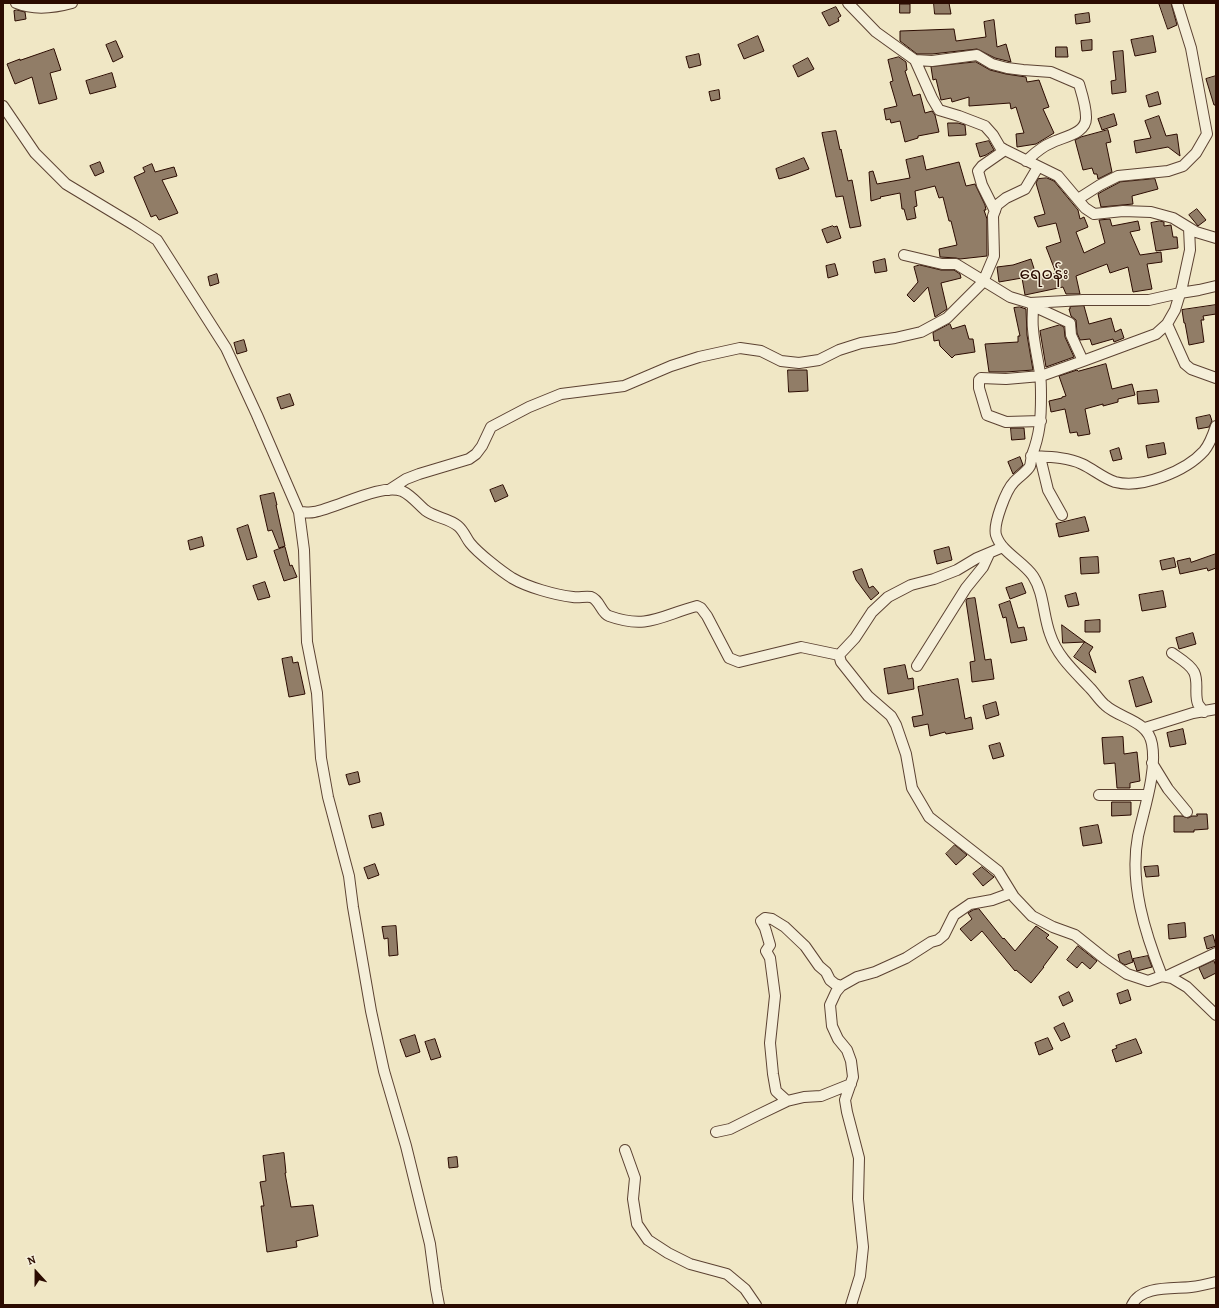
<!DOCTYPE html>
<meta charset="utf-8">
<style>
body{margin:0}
#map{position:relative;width:1219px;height:1308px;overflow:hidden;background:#f0e7c5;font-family:Alegreya,serif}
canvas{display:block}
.frame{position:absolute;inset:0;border:4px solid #2b0b01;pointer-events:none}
.north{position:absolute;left:16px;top:1252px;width:40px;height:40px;-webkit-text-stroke:3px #f5efd9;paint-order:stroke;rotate:339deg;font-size:11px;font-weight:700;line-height:16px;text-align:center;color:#2b0b01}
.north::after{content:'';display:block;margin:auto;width:14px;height:18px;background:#2b0b01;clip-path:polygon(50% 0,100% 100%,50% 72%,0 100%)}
</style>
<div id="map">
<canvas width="1219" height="1308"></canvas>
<div class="frame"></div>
<div class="north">N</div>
</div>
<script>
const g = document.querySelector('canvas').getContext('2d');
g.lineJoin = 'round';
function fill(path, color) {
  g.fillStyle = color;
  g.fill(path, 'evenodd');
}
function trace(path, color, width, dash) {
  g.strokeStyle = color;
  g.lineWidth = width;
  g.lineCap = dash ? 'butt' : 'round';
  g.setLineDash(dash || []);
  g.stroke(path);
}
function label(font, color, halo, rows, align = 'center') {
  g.font = font + ' Alegreya,"Noto Sans Myanmar",serif';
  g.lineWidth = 3;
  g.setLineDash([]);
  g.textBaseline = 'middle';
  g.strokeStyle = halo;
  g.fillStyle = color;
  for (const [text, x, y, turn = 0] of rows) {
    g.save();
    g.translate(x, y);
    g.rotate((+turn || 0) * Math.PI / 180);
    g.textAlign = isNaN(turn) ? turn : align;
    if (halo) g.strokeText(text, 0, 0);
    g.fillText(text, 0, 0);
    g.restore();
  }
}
const building = new Path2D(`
 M934,3H949L951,14H935Z
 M1159,3H1171L1177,25L1168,29Z
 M900,4H910V13H900Z
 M836,7L841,16L838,18L839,21L829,26L822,13Z
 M17,10L25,12L26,19L15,21L14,11Z
 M1089,13L1090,22L1076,24L1075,15Z
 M994,20L997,47L1006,44L1011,62L995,58L977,49L932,54H917L900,41V31L954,29L956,41L986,37L984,22Z
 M758,36L764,51L744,59L738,45Z
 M1153,36L1156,52L1135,56L1131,40Z
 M1092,40V50L1082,51L1081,41Z
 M116,41L123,57L113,62L106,45Z
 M1056,47H1067L1068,57H1056Z
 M54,49L61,70L50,73L57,99L39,104L32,77L15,84L7,64L20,59V60Z
 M1123,51L1126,92L1112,94L1111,81L1116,80L1113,52Z
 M699,54L701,65L689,68L686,57Z
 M899,57L906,62L907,70L905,71L913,96L920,94L925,113L932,111L935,115L939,132L918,136V138L905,142L900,121L891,123L890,119L886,120L884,109L897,106L890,82L893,81L888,60Z
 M808,58L814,69L798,77L793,66Z
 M976,62L990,70L1006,74L1026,77L1027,82L1039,80L1049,107L1043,109L1054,133L1036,144L1017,147L1016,134L1024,133L1016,107L1011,109L1010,103L969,106V97L952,102L951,98L941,100L936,79L933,80L931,67Z
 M112,73L116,87L90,94L86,81Z
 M1216,76V105H1214L1206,79Z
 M719,90L720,99L711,101L709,92Z
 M1158,92L1161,104L1149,107L1146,96Z
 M1114,114L1117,125L1102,130L1098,119Z
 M1159,116L1166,136L1177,134L1180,156L1168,147L1136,153L1134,141L1151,138L1145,121Z
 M948,123H958L965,125L966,135L949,136Z
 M1108,130L1111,142L1106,143L1112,172L1098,179L1097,174H1094L1092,168L1083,170L1075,140L1081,137Z
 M836,131L840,150L841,149L848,181L852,180L861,226L850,228L843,196L836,197L822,133Z
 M989,141L994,150L986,155L980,157L976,144Z
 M923,156L926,170L959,162L966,186L975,184L985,205L986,210H984L987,219V256L960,259L956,258L940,257L939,249L957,245L951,221H949L943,197L939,198L935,186L915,191L917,206L914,207L916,218L907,220L904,209H902L900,193L880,197L881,198L871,201L869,172L873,171L877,184L910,178L906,160Z
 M804,158L809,169L790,176L779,179L776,169Z
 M100,162L104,172L95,176L90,166Z
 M152,164L155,172L174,167L177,176L162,180L178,213L159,220L156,215L151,217L134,177L145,172L143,168Z
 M1047,178L1054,181L1078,210L1080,219L1084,217L1088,227L1076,232L1084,253L1105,243L1099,220L1110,219L1112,226L1138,221L1140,230L1130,232L1140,255L1161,252L1162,262L1147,264L1152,289L1133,292L1128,267L1110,273L1107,264L1076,276L1080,294H1066L1063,287L1025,295L1022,278L999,282L997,267L1013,265L1031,259L1037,278L1056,273L1046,247L1061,242L1056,223L1038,227L1034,217L1045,214L1036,183L1038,179Z
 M1155,179L1158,189L1132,196L1133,204L1101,207L1098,194L1103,191L1120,182Z
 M1197,209L1206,220L1198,226L1189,215Z
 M1160,221L1164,222V226L1171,225L1173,237H1177L1178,248L1156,251L1151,223Z
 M833,226L834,227L837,226L841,238L827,243L822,230Z
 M885,259L887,271L875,273L873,262Z
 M835,264L838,275L828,278L826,266Z
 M920,265L941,270H954L960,274L961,278L941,283L947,309L935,317L928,287L914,302L907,295L918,282L914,267Z
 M217,274L219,283L210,286L208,277Z
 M1216,305V314L1203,316L1204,320H1201L1204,342L1189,345L1185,323H1184L1182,310Z
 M1084,306L1089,324L1111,318L1115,332L1121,329L1124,338L1114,342L1113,339L1092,345L1090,339L1080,340L1077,333L1076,320L1071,316L1069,309H1070V307Z
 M1020,307L1026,309L1027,335L1033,370L1006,372H989L985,344L1018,342V336H1020L1014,308Z
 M950,324L952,329L965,325L969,339H973L975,352L955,355L952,358L940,346L939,340L934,341L933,333Z
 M1060,325L1064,327L1065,337L1074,357L1046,367L1040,331Z
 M244,340L247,351L237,354L234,343Z
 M1106,364L1112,389L1132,384L1135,395L1118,399V402L1103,406V404L1085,409L1090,434L1078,436L1077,432L1070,433L1065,409L1051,412L1049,401L1062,398V397L1066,396L1059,376L1077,370L1078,371Z
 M788,370H807L808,391L789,392Z
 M1157,390L1159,402L1138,404L1137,392Z
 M290,394L294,405L281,409L277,398Z
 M1210,415L1212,421L1209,427L1198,429L1196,418Z
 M1011,428H1024L1025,439L1012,440Z
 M1164,443L1166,454L1148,458L1146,446Z
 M1119,448L1122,459L1113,461L1110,451Z
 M1020,457L1023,465L1013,474L1008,462Z
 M503,485L508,496L495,502L490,490Z
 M274,493L277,505H276L285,546L279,548L272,530L268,531L260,496Z
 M1085,517L1089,531L1059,537L1056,524Z
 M248,525L257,557L247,560L237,529Z
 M202,537L204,546L190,550L188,541Z
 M285,547L290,566L292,565L297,577L284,581L274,551Z
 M949,547L952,560L937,564L934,551Z
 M1216,554V568L1208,571L1207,568L1180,574L1177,561L1190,558L1191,562Z
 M1098,557L1099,573L1081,574L1080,558Z
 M1174,558L1176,567L1162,570L1160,561Z
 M862,569L869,588L873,586L879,593L871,600L856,580L853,572Z
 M265,582L270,597L258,600L253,586Z
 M1022,583L1026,593L1010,599L1006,588Z
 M1163,591L1166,607L1142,611L1139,595Z
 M1076,593L1079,605L1068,607L1065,596Z
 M975,598L985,660L991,659L994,679L972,682L970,662L975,661L966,601L967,599Z
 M1010,601L1018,628L1024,627L1027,640L1011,643L1006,617L1003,618L999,605Z
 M1100,620V632H1085V621Z
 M1062,625L1085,642L1063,643Z
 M1193,633L1196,644L1179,649L1176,638Z
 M1085,642L1093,647L1089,653L1096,673L1074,657Z
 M292,657L293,663L298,662L305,694L289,697L282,659Z
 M905,665L908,679L913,678L914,689L888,694L884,669Z
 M1143,677L1152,702L1136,707L1129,681Z
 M958,679L965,719L971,717L973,729L946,734L945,732L930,736L928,724L914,727L912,717L923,715L918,687Z
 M996,702L999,715L986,719L983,706Z
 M1183,729L1186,744L1170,747L1167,733Z
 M1123,737L1124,754L1137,752L1140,781L1130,783V788H1117L1115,763L1104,764L1102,738Z
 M1000,743L1004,756L993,759L989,746Z
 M358,772L360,782L349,785L346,775Z
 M1112,802H1131V815L1112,816Z
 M381,813L384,825L372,828L369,816Z
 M1197,814H1207L1208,829L1194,830V832H1174V816H1182L1188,818L1192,816H1197Z
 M1098,825L1102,843L1083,846L1080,828Z
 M955,845L967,855L956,865L946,854Z
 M375,864L379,875L368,879L364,868Z
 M1158,866L1159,876L1146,877L1144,867Z
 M982,867L994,877L983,886L973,874Z
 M979,909L1003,939L1004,938L1015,951L1036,926L1049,935L1046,938L1058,947L1043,967H1044L1031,983L1016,970L1015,971L982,931L971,941L960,929L972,919L968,913L973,910Z
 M1185,923L1186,937L1169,939L1168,925Z
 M396,926L398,955L389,956L388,938L384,939L382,927Z
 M1213,935L1216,946L1207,949L1204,938Z
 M1078,946L1097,961L1090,969L1082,962L1077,968L1067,960Z
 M1130,951L1133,962L1125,965L1120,962L1118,955Z
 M1148,956L1152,967L1137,971L1133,959Z
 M1214,961L1216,966V973L1204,979L1199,968Z
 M1128,990L1131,1000L1120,1004L1117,994Z
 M1069,992L1073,1001L1063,1006L1059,997Z
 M1064,1023L1070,1037L1061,1041L1054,1028Z
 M415,1035L420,1052L406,1057L400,1040Z
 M1048,1038L1053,1049L1039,1055L1035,1043Z
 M435,1039L441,1057L431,1060L425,1042Z
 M1136,1039L1142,1053L1116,1062L1112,1050L1117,1048L1116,1046Z
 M284,1153L286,1173H285L291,1207L313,1205L318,1236L296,1241L297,1247L267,1252L261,1206H264L260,1182L266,1181L263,1156Z
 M457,1157L458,1167L449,1168L448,1158Z`);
const street = new Path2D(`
 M16,3C33,10 54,8 72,3
 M848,3L876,32L915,60L932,98L939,110L959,116L985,126L993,135L1000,147L1005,150L1058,176L1085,208L1094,214L1123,211L1151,212L1173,218L1196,232L1216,238
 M915,60L932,61L977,55L992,64L1007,68L1023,70L1051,72L1079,84C1082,94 1086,106 1086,117C1087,134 1062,137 1051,143C1041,147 1034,154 1026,161
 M3,106L35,153L66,184L134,225L157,240L226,348L257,415L299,512L304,550L307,642L317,693L321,758L328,797L349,876L353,907L371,1011L384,1071L406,1146L430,1244L436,1289L439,1305
 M1078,199L1100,185L1118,176L1168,171L1183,166L1196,153L1207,134L1191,48L1177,3
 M995,211L982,185L978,171L982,166L1005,150
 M904,255L942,264H956L1010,297L1030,303L1083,300H1149L1180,293L1199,290L1216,286
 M1030,303L1033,306C1033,314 1032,322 1033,329C1034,344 1038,359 1040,374C1041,381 1041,389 1041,396C1041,419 1040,434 1032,455C1031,459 1031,463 1030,466C1027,472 1018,477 1014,482C1006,490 993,524 996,535C1001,552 1024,562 1033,576C1044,593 1043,615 1050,634C1057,656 1074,671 1090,688C1095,693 1099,700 1105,705C1120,719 1148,720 1152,744C1157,772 1144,809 1138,836C1129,883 1145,933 1162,976
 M1033,306L1070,323L1071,335L1083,361
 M1167,324L1185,364L1191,369L1216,378
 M1041,421L1006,422L987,415L979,388V380L981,378L1006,379L1041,376L1083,361L1156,334L1167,324L1175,310L1182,287L1190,250L1189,228
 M1031,456C1049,457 1067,457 1082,464C1093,469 1103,478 1115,482C1142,489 1186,471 1204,451C1210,444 1213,435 1216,426
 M1040,457L1048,490L1062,515
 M389,490L406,479L419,474L469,459L476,454L482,446L491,427L529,407L561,394L624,386L671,366L699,357L740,348L761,351L781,361L799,363L819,360L839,350L861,343L895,338L921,332L947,318L983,282L994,256L993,216L997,205L1006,198L1025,189L1038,167
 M299,512C304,512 309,513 314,512C337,508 381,483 402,491C411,495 418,504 425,510C435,518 449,518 458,526C464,531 466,538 470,543C478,553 501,571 512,578C527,587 555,595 573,597C579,598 585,596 591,597C600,600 601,613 609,616C648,630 662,615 697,606L701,608L707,616L729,658L739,662L801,647L839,655
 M1003,547L977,558L957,570L934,579L911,585L888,597L872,612L855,638L839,655L841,662L868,696L891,716L896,725L906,754L912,788L929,817L998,871L1014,897L1032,916L1053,927L1075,935L1105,959L1127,974L1148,981L1162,976L1172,978L1187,987L1216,1015
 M1172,653C1179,658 1190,664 1194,672C1199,682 1194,694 1198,704C1199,706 1202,709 1204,712
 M917,666L966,588L983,567L989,554
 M1145,728L1193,713L1216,709
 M1152,763L1168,789L1187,812
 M1099,795H1148
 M1167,976L1216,953
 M787,1101L776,1091L773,1074L770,1043L775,996L770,958L766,951L770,945L765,928L761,921L765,918L772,919L785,927L805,946L819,966L826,972L830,980L835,984L841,986
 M716,1132L730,1129L756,1116L787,1101L804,1097L821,1096L851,1084
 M625,1150L635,1178L633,1199L637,1224L648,1240L668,1253L690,1264L727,1274L745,1289L756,1305
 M851,1305L860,1276L863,1247L858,1199L859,1158L847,1112L845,1100L853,1077L851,1061L847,1050L838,1039L832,1026L830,1005L836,992L841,986L857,977L875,972L906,958L931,942L938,940L944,935L954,915L970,904L992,900L1011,893
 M1132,1305C1141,1285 1174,1289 1191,1287C1200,1286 1208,1284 1216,1282`);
const quarterNames = [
 ["ရေဝန်း",1044,275]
];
fill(building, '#917d67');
trace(building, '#2b0b01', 1);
trace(street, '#5c4232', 12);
trace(street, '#f5efd9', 10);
label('17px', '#2b0b01', '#f5efd9', quarterNames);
</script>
